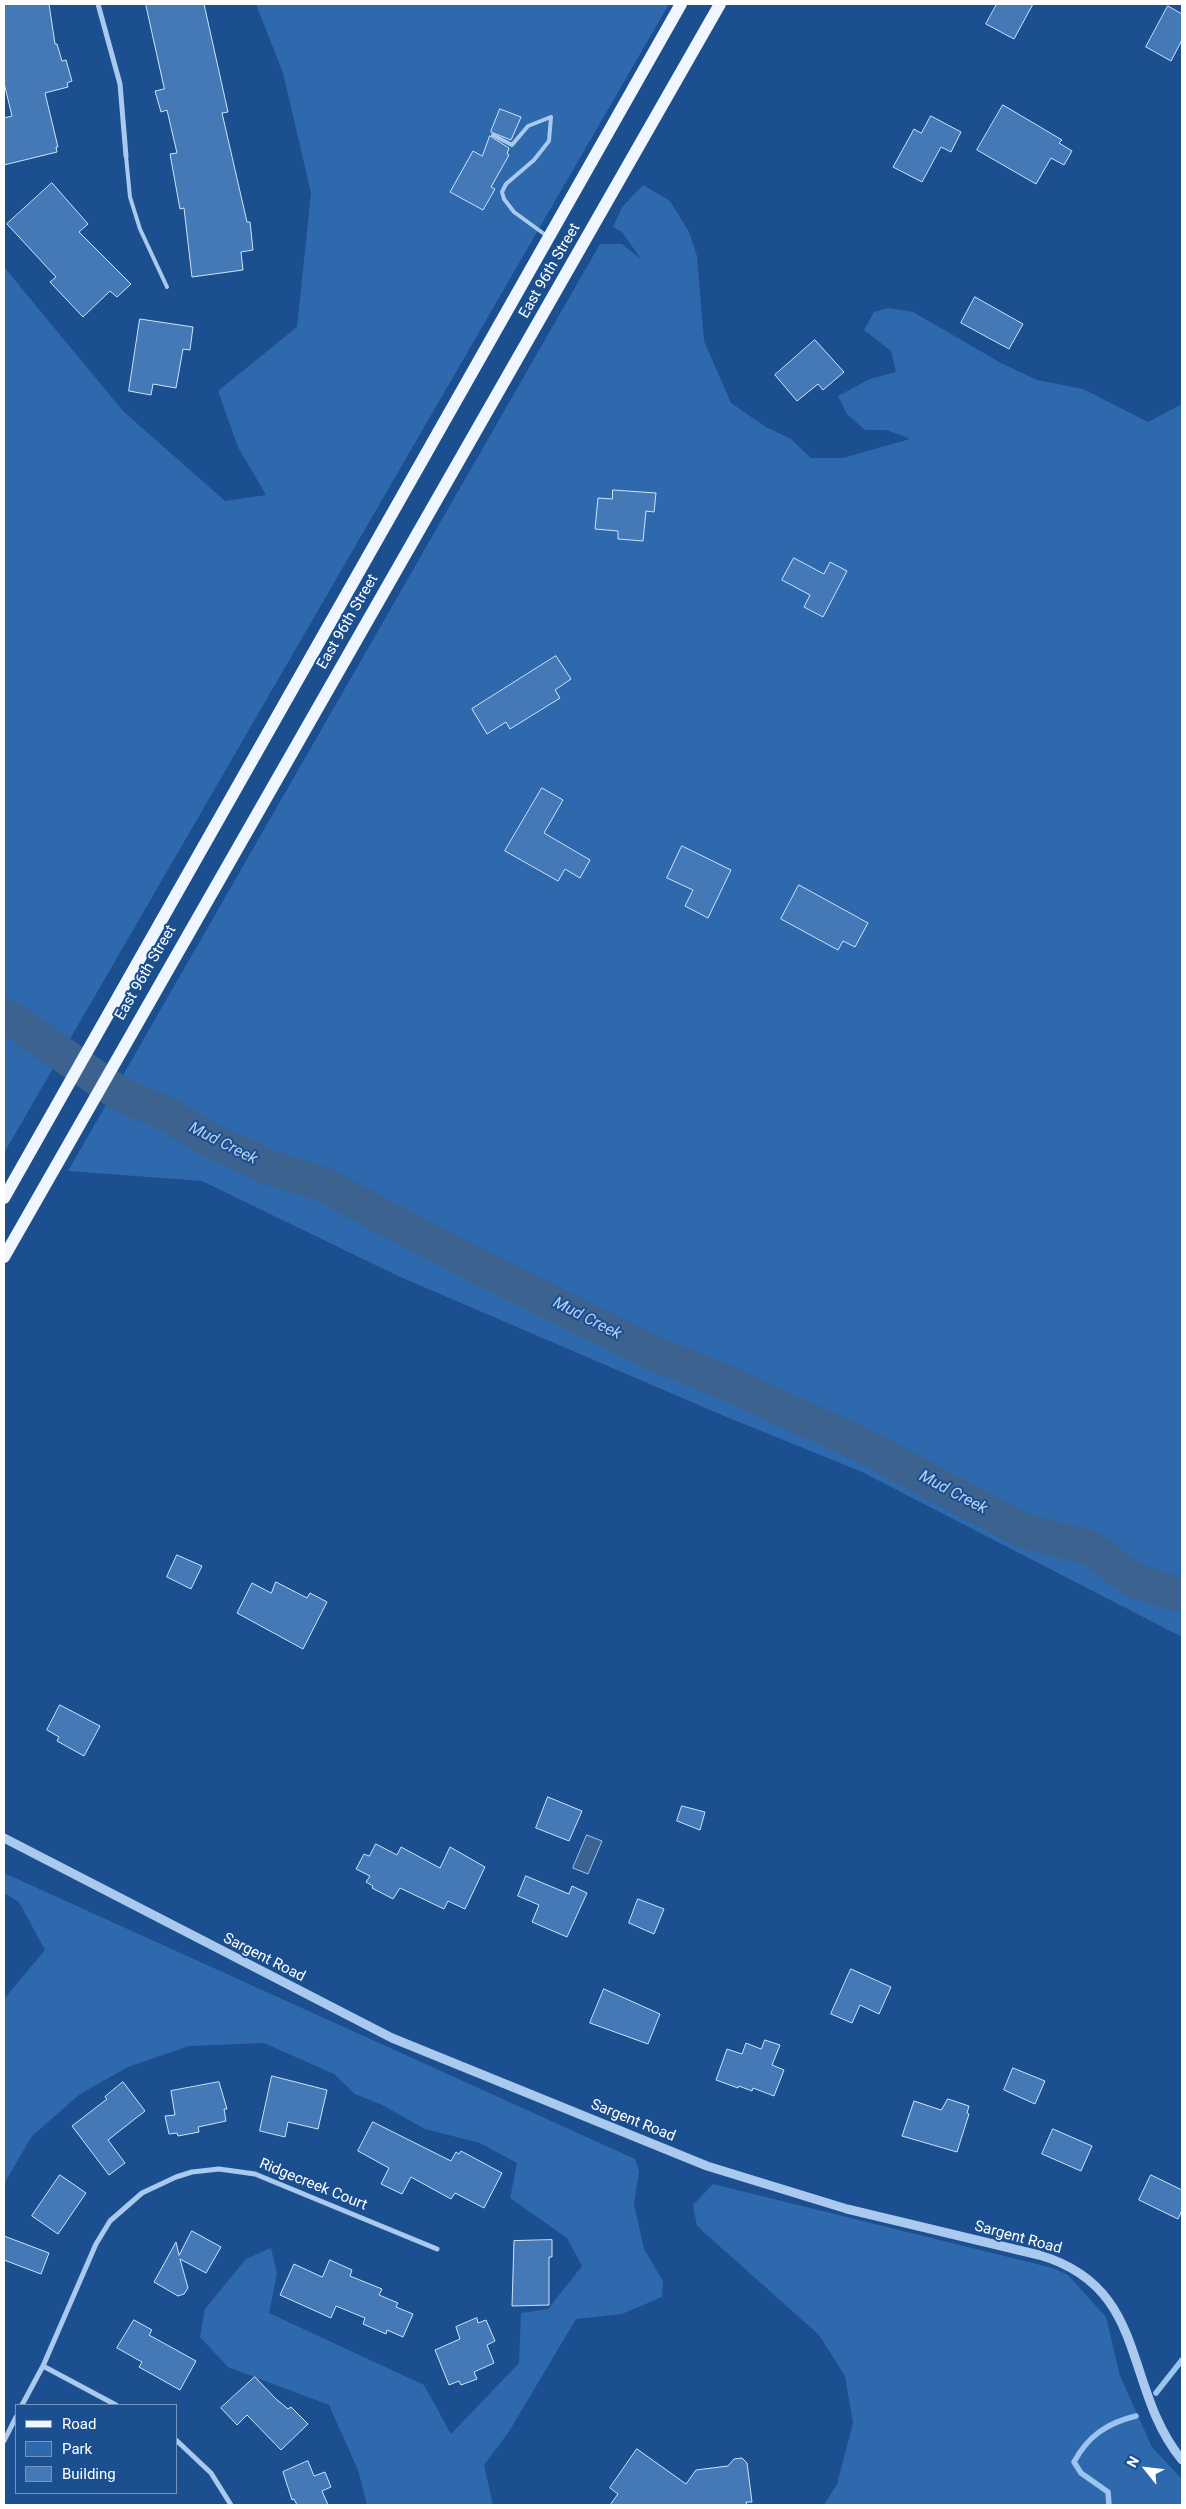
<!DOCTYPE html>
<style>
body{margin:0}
#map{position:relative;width:1186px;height:2509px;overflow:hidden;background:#1b4f8f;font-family:Roboto,sans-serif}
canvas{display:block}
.frame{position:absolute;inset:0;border:5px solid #fff;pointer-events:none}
.legend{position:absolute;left:15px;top:2404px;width:162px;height:90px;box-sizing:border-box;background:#1b4f8f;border:1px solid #7695bc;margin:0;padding:6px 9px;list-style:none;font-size:15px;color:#fff}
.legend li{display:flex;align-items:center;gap:10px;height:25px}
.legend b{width:25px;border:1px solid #7695bc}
.north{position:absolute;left:1121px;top:2444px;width:50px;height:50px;-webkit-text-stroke:4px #1b4f8f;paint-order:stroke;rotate:299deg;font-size:14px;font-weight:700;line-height:20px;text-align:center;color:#fff}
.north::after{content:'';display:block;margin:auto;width:18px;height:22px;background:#fff;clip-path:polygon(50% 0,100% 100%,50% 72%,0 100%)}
</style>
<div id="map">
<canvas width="1186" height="2509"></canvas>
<div class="frame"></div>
<ul class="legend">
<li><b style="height:6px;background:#f0f6ff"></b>Road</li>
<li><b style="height:14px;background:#2e69ad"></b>Park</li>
<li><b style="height:14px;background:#4478b7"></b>Building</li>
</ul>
<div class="north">N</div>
</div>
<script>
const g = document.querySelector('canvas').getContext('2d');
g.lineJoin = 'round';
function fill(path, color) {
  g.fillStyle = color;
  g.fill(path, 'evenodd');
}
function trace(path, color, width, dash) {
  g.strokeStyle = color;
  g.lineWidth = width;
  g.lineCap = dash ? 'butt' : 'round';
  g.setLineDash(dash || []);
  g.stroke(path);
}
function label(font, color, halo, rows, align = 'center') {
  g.font = font + ' Roboto,sans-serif';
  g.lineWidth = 4;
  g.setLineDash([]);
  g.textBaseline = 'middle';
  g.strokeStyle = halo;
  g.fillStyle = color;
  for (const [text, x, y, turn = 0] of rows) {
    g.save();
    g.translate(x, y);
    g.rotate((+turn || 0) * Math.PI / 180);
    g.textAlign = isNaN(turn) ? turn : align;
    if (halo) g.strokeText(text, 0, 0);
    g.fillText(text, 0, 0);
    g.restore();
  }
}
const green = new Path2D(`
 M256,4H669L4,1153V267L123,411L225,501L266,495L238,447L218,391L297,327L311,193L283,73Z
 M643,185L670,201L689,232L697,256L704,341L731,403L766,427L791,439L811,458H843L910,439L887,430H865L847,414L838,396L870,379L896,372L891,351L864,330L874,312L888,308L913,312L1001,363L1037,380L1083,389L1148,422L1182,404V1637L860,1471L729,1418L398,1276L202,1181L68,1171L600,244H622L641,259L622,232L613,227L622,207Z
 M4,1873L635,2159L639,2171L634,2204L644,2249L663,2281L662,2297L622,2314L576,2319L508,2433L484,2465L493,2505H367L358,2470L329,2405L228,2367L200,2337L205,2309L246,2259L271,2248L277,2274L269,2313L424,2385L451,2434L519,2363L521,2313L548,2309L582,2266L567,2238L510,2198L517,2163L480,2143L425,2129L382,2105L355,2094L334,2074L264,2043L189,2046L128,2067L80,2094L32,2136L4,2184V1999L45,1950L19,1902L4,1893Z
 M713,2184L1053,2268L1068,2275L1106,2317L1120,2376L1152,2447L1182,2479V2505H824L837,2484L853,2423L845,2376L819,2335L697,2226L693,2205Z`);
const water = new Path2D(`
 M587,1835L602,1841L588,1874L573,1868Z`);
const stream = new Path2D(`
 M1156,2393L1182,2360
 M1109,2505L1108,2492L1081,2473L1074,2462C1088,2436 1107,2423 1136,2416`);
const river = new Path2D(`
 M4,1017L12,1020L120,1094L167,1114L208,1139L271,1168L320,1183L477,1266L651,1352L718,1379L860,1444L1022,1530L1091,1548L1135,1581L1182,1595`);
const building = new Path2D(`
 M4,4H49L55,44H57L62,61L66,60L72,81L67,83L68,87L45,93L58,147H56L57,152L4,165V118L12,116L4,83Z
 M146,4H204L228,112L222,113L247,222H250L253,250L241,252L243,270L192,277L184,208L180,209L170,154L177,153L167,110L161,112L155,91L164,89Z
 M997,4H1033L1014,39L986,24Z
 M1168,6L1182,14V40L1171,61L1146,47Z
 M1003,105L1062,140L1059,143L1072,151L1064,165L1051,158L1036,184L977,150Z
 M500,109L521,117L511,140L491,132Z
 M931,116L961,132L951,152L941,147L922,182L893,167L914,129L921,133Z
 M490,136L509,148L507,154L509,155L491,187L495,189L483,210L450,192L473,151L482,156Z
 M52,183L88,224L79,232L131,284L117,297L110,291L83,317L50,282L56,277L7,224Z
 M975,297L1023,324L1009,349L961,323Z
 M140,319L193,327L190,350L183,349L176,388L153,384L151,395L129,391Z
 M815,340L844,372L823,390L818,384L797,401L775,375Z
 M613,490L656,493L654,512L646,511L643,541L618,539V531L595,529L598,498L612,499Z
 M794,558L824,574L830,562L847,571L823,617L804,607L810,595L782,580Z
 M556,656L571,679L555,690L560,698L510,729L506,722L487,734L472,709Z
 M542,788L563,800L544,833L590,860L580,878L565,869L558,881L505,851Z
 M682,846L731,870L708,918L685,906L693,890L667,878Z
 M799,885L868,923L855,947L843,941L838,950L781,919Z
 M177,1555L202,1566L191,1589L167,1577Z
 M276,1582L307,1598L310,1593L327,1602L303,1649L237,1613L252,1583L271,1593Z
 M60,1705L100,1726L84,1756L57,1741L59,1737L47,1730Z
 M548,1797L582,1811L569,1841L536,1828Z
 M682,1806L705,1812L700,1830L677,1821Z
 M376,1844L397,1855L401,1847L440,1868L450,1847L485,1867L465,1909L448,1901L444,1909L400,1888L393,1899L372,1888L373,1886L366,1882L370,1876L356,1869L364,1854L369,1856Z
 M526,1876L569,1894L572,1886L587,1893L567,1937L532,1922L539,1905L518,1896Z
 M638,1899L664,1909L654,1934L629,1923Z
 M851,1969L891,1987L879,2014L860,2005L852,2023L831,2014Z
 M604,1989L660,2014L648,2044L590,2023Z
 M765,2040L780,2045L772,2065L784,2070L774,2096L753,2088L752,2091L739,2086L738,2088L716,2080L727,2049L742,2054L746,2043L761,2049Z
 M1013,2068L1045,2081L1035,2104L1004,2090Z
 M272,2076L327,2090L318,2129L288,2122L285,2137L260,2131Z
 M123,2082L145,2111L108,2140L125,2163L109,2175L72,2126L107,2099L105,2097Z
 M219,2082L227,2109H224L226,2121L198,2127L199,2132L178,2136L177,2133L169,2134L165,2116L175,2115L171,2091Z
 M948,2099L969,2106L967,2113L969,2114L957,2152L902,2136L914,2101L941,2110Z
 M373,2122L451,2161L456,2152L459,2154L461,2151L502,2173L484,2208L455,2193L451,2199L411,2177L402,2194L381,2184L389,2168L358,2151Z
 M1053,2129L1092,2146L1081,2171L1042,2154Z
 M60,2175L86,2193L58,2234L32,2216Z
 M1151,2175L1182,2190V2210L1178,2219L1139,2200Z
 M192,2231L221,2247L206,2273L180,2259L188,2288L184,2294L178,2296L154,2282L176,2242L179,2255Z
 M4,2236L49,2253L41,2274L4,2260Z
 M552,2240V2257H549V2305L512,2306L514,2241Z
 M330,2260L352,2270L350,2276L382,2289L379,2295L398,2303L396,2307L413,2314L403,2337L387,2330L386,2334L363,2324L365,2318L336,2306L331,2318L280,2295L294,2264L322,2277Z
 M477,2318L478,2323L486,2320L495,2341L487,2345L494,2363L474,2372L477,2379L461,2385L459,2381L449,2385L435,2350L460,2339L456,2327Z
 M134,2320L152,2330L149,2335L196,2361L180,2390L139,2367L142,2362L117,2348Z
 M255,2377L276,2399L288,2409L291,2407L308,2424L281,2450L247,2415L237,2425L221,2408Z
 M637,2449L686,2484L696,2470L728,2466L734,2459L742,2458L747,2463L752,2502H746L747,2505H610L618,2494L610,2488Z
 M308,2461L314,2476L325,2472L331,2487L322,2491L328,2505H297L294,2499L292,2500L283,2472Z`);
const service = new Path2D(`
 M493,135L512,145L528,126L551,117L549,141L534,160L506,184L502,192L504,199L514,212L547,236
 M126,156L130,197L140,229L167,287`);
const minor = new Path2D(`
 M98,4L120,84L126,156
 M43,2366L116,2405
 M22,2405L43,2366L96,2244L110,2221L142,2193L176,2177L192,2172L219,2169L255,2174L437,2249
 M176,2440L211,2473L231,2505
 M4,2441L16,2417`);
const tertiary = new Path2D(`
 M4,1838L392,2038L707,2166L847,2209L1039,2255C1150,2287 1122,2387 1182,2460`);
const primary = new Path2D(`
 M4,1198L681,4
 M4,1257L720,4`);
const streetNames = [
 ["East 96th Street",550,271,-60],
 ["East 96th Street",348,622,-60],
 ["East 96th Street",146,973,-60],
 ["Sargent Road",264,1958,27],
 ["Sargent Road",633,2121,22],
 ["Ridgecreek Court",313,2185,22],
 ["Sargent Road",1018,2238,15]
];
const waterNames = [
 ["Mud Creek",223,1144,27],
 ["Mud Creek",587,1319,27],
 ["Mud Creek",953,1493,28]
];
fill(green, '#2e69ad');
fill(water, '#3c6290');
trace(water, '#9cc4f0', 1);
trace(stream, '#9cc4f0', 5.5);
trace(river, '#3c6290', 35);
fill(building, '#4478b7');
trace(building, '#cfe3fa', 1);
trace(service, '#a9c9ee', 4);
trace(minor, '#a9c9ee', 5);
trace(tertiary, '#a9c9ee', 9);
trace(primary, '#f0f6ff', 12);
label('15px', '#fff', '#1b4f8f', streetNames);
label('italic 16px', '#b5d3f5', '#1b4f8f', waterNames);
</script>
